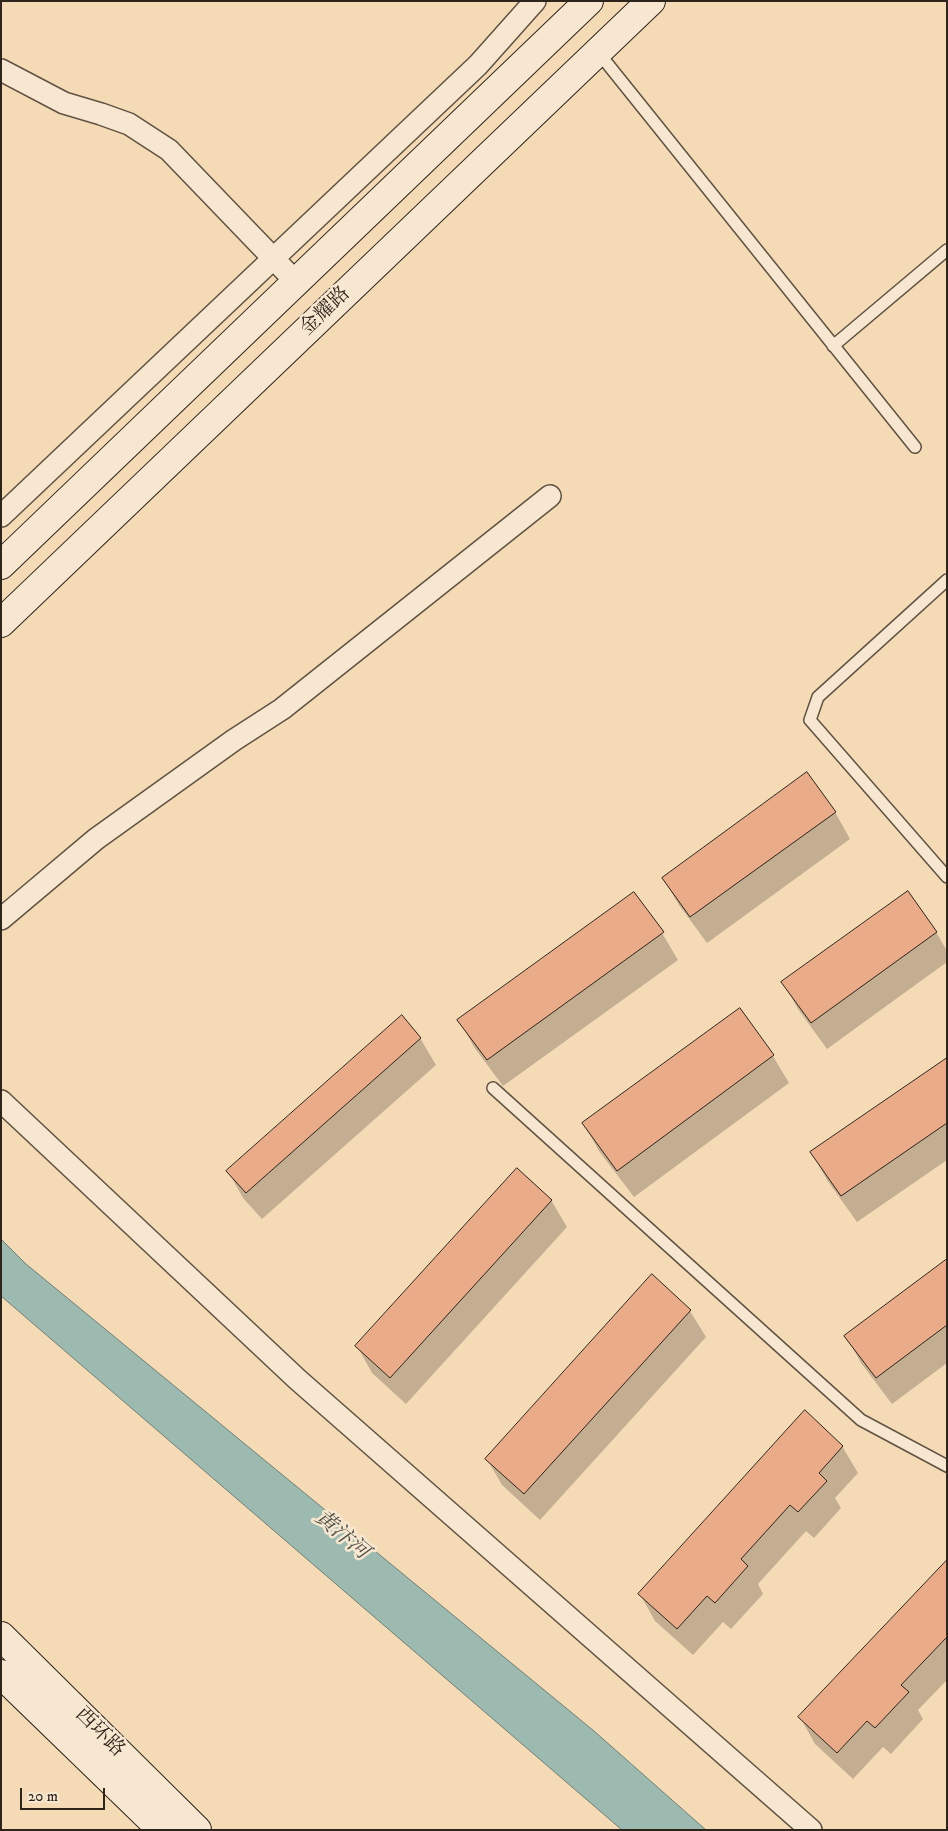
<!DOCTYPE html>
<meta charset="utf-8">
<style>
body{margin:0}
#map{position:relative;width:948px;height:1831px;overflow:hidden;background:#f5dab6;font-family:"IM FELL DW Pica",serif}
canvas{display:block}
.frame{position:absolute;inset:0;border:2px solid #2d241c;pointer-events:none}
.scale{position:absolute;left:20px;top:1788px;width:85px;height:22px;box-sizing:border-box;border:2px solid #2d241c;border-top:0;padding-left:6px;font-size:15px;line-height:18px;white-space:nowrap;color:#2d241c;-webkit-text-stroke:4px #f8e7d0;paint-order:stroke}
</style>
<div id="map">
<canvas width="948" height="1831"></canvas>
<div class="frame"></div>
<div class="scale">20 m</div>
</div>
<script>
const g = document.querySelector('canvas').getContext('2d');
g.lineJoin = 'round';
function fill(path, color) {
  g.fillStyle = color;
  g.fill(path, 'evenodd');
}
function trace(path, color, width, dash) {
  g.strokeStyle = color;
  g.lineWidth = width;
  g.lineCap = dash ? 'butt' : 'round';
  g.setLineDash(dash || []);
  g.stroke(path);
}
function label(font, color, halo, rows, align = 'center') {
  g.font = font + ' "IM FELL DW Pica","Noto Serif SC",serif';
  g.lineWidth = 5;
  g.setLineDash([]);
  g.textBaseline = 'middle';
  g.strokeStyle = halo;
  g.fillStyle = color;
  for (const [text, x, y, turn = 0] of rows) {
    g.save();
    g.translate(x, y);
    g.rotate((+turn || 0) * Math.PI / 180);
    g.textAlign = isNaN(turn) ? turn : align;
    if (halo) g.strokeText(text, 0, 0);
    g.fillText(text, 0, 0);
    g.restore();
  }
}
const water = new Path2D(`
 M1,1239L26,1264L594,1731L706,1830H622L1,1296Z`);
const shadow = new Path2D(`
 M835,812L850,839L707,943L679,905L663,878Z
 M936,932L947,951V962L827,1049L798,1009L783,982Z
 M662,933L678,960L503,1086L474,1047L459,1020Z
 M740,1010L773,1056L789,1083L634,1197L599,1151L584,1124Z
 M420,1038L436,1065L262,1219L243,1198L228,1171Z
 M947,1060V1160L857,1222L827,1180L812,1153Z
 M551,1200L567,1227L406,1404L372,1373L357,1346Z
 M947,1261V1363L892,1404L861,1363L846,1336Z
 M690,1311L706,1337L540,1520L502,1485L487,1459Z
 M842,1446L858,1473L835,1498L841,1508L814,1538L806,1531L758,1584L763,1594L731,1629L723,1622L693,1655L655,1621L640,1594Z
 M947,1562V1680L918,1710L923,1719L891,1754L883,1747L853,1779L815,1744L800,1717Z`);
const building = new Path2D(`
 M807,772L836,812L690,917L662,878Z
 M908,891L937,932L811,1023L781,982Z
 M634,892L664,932L487,1060L457,1020Z
 M740,1008L774,1055L617,1171L582,1123Z
 M402,1015L421,1038L246,1193L226,1171Z
 M947,1058V1123L841,1196L810,1152Z
 M517,1168L552,1200L390,1378L355,1346Z
 M947,1259V1325L876,1378L844,1336Z
 M652,1274L691,1310L524,1494L485,1459Z
 M805,1410L843,1446L819,1473L827,1481L798,1512L790,1505L741,1559L748,1566L715,1603L707,1596L677,1629L638,1594Z
 M947,1560V1637L901,1685L909,1692L875,1728L867,1721L837,1753L798,1717Z`);
const lane = new Path2D(`
 M598,52L915,447
 M833,346L947,250
 M947,580L818,697L810,720L947,877
 M493,1088L861,1420L947,1466`);
const street = new Path2D(`
 M1,70L64,103L101,114L129,124L169,150L296,282
 M1,516L478,65L535,1
 M1,919L96,839L234,740L282,709L550,496
 M1,1101L297,1379L811,1830`);
const secondary = new Path2D(`
 M1,565L589,1
 M1,623L651,1
 M1,1636L197,1830
 M1,1674L162,1830`);
const streetNames = [
 ["金耀路",326,312,-44],
 ["西环路",99,1733,45]
];
const waterNames = [
 ["黄汴河",341,1536,40]
];
fill(water, '#9cbab0');
trace(water, '#707e75', 1);
fill(shadow, '#0003');
fill(building, '#eaab89');
trace(building, '#2d241c', 1);
trace(lane, '#5f5242', 14);
trace(street, '#5f5242', 24);
trace(secondary, '#2d241c', 30);
trace(lane, '#f8e7d0', 11);
trace(street, '#f8e7d0', 21);
trace(secondary, '#f8e7d0', 28);
label('20px', '#2d241c', '#f8e7d0', streetNames);
label('italic 21px', '#4e5148', '#f8e7d0', waterNames);
</script>
